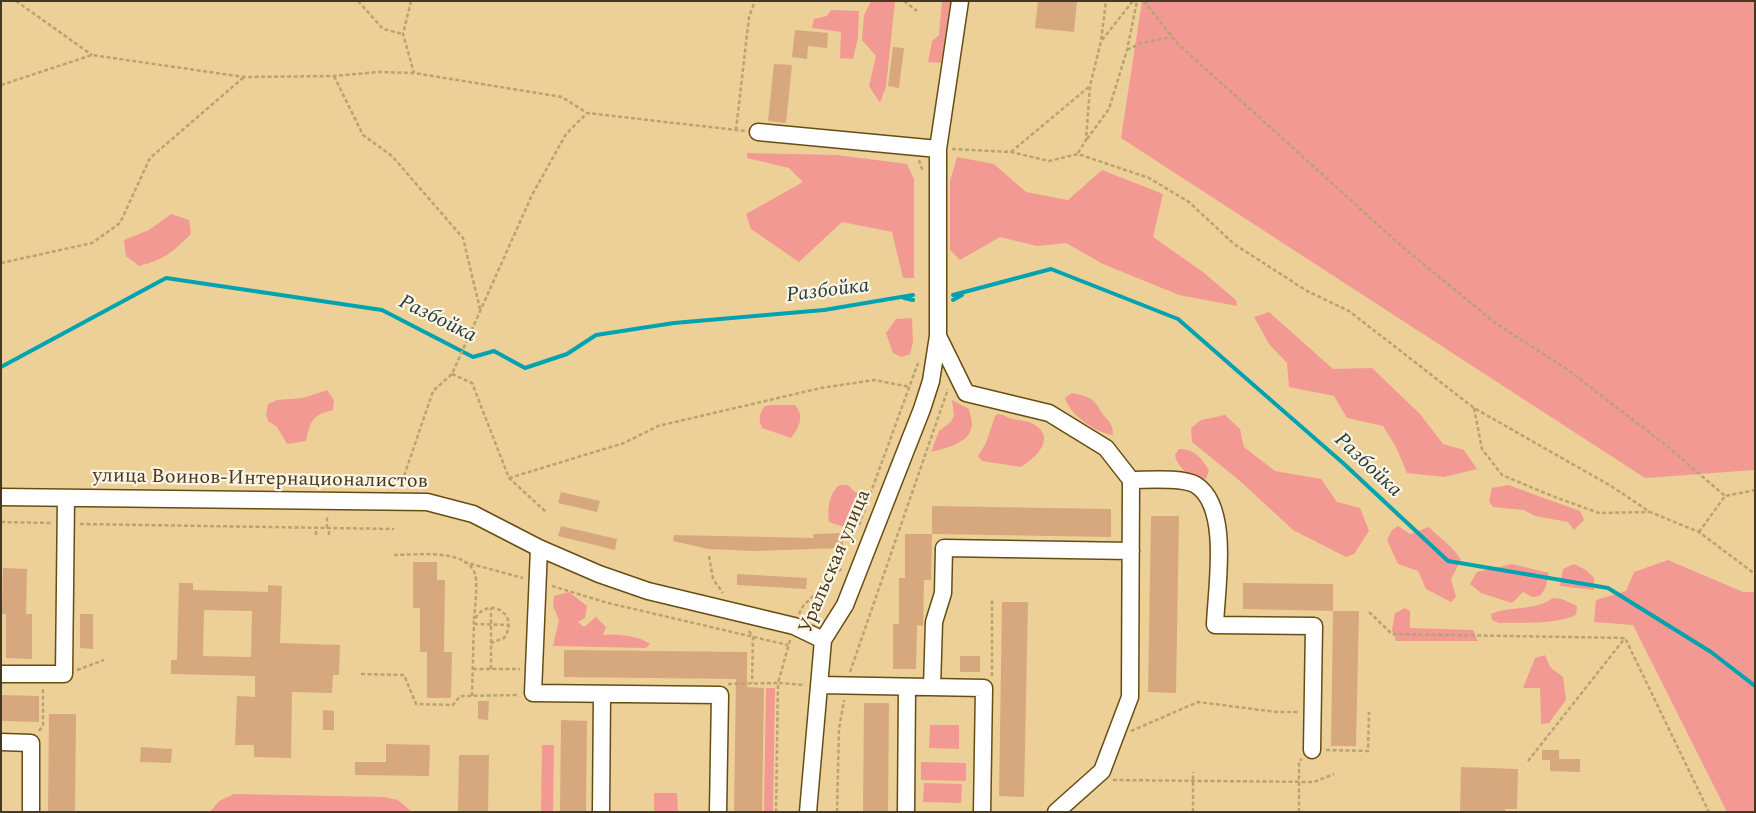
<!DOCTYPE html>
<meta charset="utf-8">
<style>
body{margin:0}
#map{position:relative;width:1756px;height:813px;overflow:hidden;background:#edd097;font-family:Spectral,serif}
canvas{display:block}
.frame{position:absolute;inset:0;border:2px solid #443821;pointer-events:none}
</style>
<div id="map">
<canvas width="1756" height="813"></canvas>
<div class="frame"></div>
</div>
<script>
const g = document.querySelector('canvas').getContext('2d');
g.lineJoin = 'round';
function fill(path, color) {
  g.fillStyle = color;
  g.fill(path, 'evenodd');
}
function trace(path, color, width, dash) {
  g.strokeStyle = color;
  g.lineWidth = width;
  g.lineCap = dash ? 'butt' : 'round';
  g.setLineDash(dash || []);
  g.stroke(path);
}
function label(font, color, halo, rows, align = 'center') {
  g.font = font + ' Spectral,serif';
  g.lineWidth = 4.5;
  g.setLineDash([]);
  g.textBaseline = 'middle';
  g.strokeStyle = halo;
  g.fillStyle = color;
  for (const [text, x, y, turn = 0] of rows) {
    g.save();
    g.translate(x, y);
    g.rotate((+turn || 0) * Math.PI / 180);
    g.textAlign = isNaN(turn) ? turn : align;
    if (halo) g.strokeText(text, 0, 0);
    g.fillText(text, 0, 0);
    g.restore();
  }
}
const green = new Path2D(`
 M871,1H895L886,87L880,103L869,86L876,56L862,40L864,15Z
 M942,1H951L941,63L928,62L932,41L939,35Z
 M1142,1H1755V470L1645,478L1121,138Z
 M831,10L859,11L858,38L853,59L840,58L841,32L812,28L814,19L827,16Z
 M747,153L837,155L907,164L914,179V278H903L892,232L842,222L799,262L751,229L746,214L803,182L789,168L747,158Z
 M957,157L994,164L1026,192L1068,200L1102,170L1163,194L1153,237L1203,272L1236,300L1237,306L1179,295L1103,264L1066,243L1037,246L1000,237L960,260L950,250V181Z
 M171,214L189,220L191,234C173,252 164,260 139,266L126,256L124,240L149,230Z
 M1269,312L1333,369L1372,368L1420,414L1443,444L1464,450L1477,469L1444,477L1407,473L1396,447L1383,426L1347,418L1334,396L1289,387L1287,363L1269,344L1254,317Z
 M912,318L913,342L910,354L902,357L893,353L886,333L896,319Z
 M327,390L334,400L333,410C312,415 311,420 306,441L287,444L277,427L268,421L266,414L268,404L277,400L303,398Z
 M1072,393C1082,395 1090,396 1097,405C1100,408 1100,412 1103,415C1110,421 1113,426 1113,435C1096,433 1070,415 1065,398Z
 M952,400L969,409C970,414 972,420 972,425C970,444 945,448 931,452L939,431L951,422L954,416Z
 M772,405H795C805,416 799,428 791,438L762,428C758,419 759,413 765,406Z
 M998,414C1004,414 1007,418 1013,419C1021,421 1028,420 1035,425C1057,439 1034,459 1021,467L982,461L978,456L986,443L995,416Z
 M1225,415L1240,429L1244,447L1275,471L1321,479L1337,502L1360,508L1369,531L1354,554L1346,557L1293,530L1240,481L1192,442L1191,428L1201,420Z
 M1179,449C1195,449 1201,458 1209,470L1206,479L1196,480C1187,473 1177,467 1175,455Z
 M840,485H848L855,492L865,493L855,523L847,528L829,522C827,510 829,492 840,485Z
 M1508,485L1580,511L1584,520L1574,530L1568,522L1535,516L1524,510L1493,507L1489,501L1492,488Z
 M1398,526L1410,534L1429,527C1439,538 1454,547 1461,560L1451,579L1456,597L1451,602L1426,589L1418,571L1398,564L1387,540L1392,530Z
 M1668,560L1743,592H1755V812H1727L1633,625L1594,622L1596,600L1626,591L1634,572Z
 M1512,564L1549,573L1545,589L1540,596L1532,597L1523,592L1512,603L1481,593L1470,584L1477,572Z
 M1574,564L1586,570L1594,578V590L1560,586L1563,569Z
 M569,592L587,606L585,618L578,622L584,627L596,617L606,627L603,635C617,634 638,635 650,644L646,648L553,646L559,620L553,606L554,596Z
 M1553,598L1562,599L1577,606L1576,615C1553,625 1524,622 1499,623L1492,620L1491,614C1511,605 1533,612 1553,598Z
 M1405,608L1410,611V628L1473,630L1478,641H1396L1392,630L1395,613Z
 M1545,655L1550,667L1563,677L1566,700L1549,723L1541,724L1540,688H1523L1535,658Z
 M766,688H775L773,812H764Z
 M930,725H959V749L929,748Z
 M542,745H554L553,812H541Z
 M921,762L966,763V781L921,780Z
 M924,783L962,784L961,803L923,802Z
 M654,793H677L678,812H654Z
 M234,794L384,797L398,800L412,812H210L219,801Z`);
const stream = new Path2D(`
 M953,295L1051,269L1178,319L1343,463L1448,561L1608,588L1711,652L1755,686
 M904,298L913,300
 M953,300L962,295
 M1,367L166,278L382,310L473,357L494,351L525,368L567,354L596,335L674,323L824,310L913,295`);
const building = new Path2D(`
 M1038,1H1077L1074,32L1035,28Z
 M795,30L828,33L827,48L808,46L807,59L792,57Z
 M893,47L904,48L899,88L888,86Z
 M774,64L792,65L786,123L768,121Z
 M561,492L600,501L597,512L558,503Z
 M932,506L1111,509V537L932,534Z
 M1151,516H1179L1176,693L1148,692Z
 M561,526L617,539L615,550L558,536Z
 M843,533V548L754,551L708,549L673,541L674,535L814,538L813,534Z
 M905,534H932L931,580H924L923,626L917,625L916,669H893V624H899V578H905Z
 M413,562H437V580H445L444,652H452L451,698H427V652H420V608H413Z
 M3,568L27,569L26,614H32V659L6,658V614H2Z
 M737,574L807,578L806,589L737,585Z
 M179,583H193V590L268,592V585L282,586L280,643L340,645L339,675H333L332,693L292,692L291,758L254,757V745H235L237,696L255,697V676L171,674V660H177ZM204,610L252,611L251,657L203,656Z
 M1243,583L1333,584V611L1243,609Z
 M1002,602H1028L1024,797L999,796Z
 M1333,611H1359L1356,746H1331Z
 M80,614H93V649L80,648Z
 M564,650L747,652V687L764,688L762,812H734L736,679L564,677Z
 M960,656H980V672H960Z
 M1,695L39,696V722L1,721Z
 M478,701H489L488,720L478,719Z
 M864,703H889L888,812H863Z
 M323,710L334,711V730H323Z
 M49,714H76L75,812H48Z
 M561,720L587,721L586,812H560Z
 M386,744L430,745L429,776L355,775V762H386Z
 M141,747L172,749L171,763L140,762Z
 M1542,750H1559V759H1580V772L1550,771V760H1542Z
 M459,755H489L488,812H458Z
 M1461,767L1518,769L1517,809H1505V812H1460Z`);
const path = new Path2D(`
 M16,1L92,55
 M358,1L383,29L403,34
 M411,1L403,34L414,73
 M904,1L917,11
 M1144,1L1177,43L1398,243L1494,322L1568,370L1667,446L1725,496
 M1102,40L1133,1
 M1127,50L1141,43L1171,37
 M334,76L363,135L392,156L463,238L480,309
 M1,85L92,55L244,77L334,76L378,72L414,73L562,97L587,113L745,131
 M736,130L749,17L755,1
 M1087,139L1109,109L1127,50L1137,1
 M952,149L1011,152L1049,161L1078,154L1149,178L1189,202L1234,244L1307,291L1349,311L1474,408L1611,486L1650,512L1699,532L1755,574
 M1011,152L1090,86
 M1078,153L1086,140L1090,86L1101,41L1106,1
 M919,160L923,172
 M1,263L92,243L120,223L150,158L244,77
 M452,374L472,383L509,478L546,512
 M1474,408L1482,449L1502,475L1552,496L1599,513L1649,512
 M509,478L624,443L658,426L821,388L874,380L910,387
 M400,488L433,391L452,374L532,195L566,134L587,113
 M1,522L52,523
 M80,524L394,529
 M859,525L918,363
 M327,528V515
 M1699,532L1725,496L1755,490
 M316,535V528
 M329,535V528
 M394,555C416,555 473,547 476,579C477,592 475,606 474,619
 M709,556L713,579L723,593
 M464,562L523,578
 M552,586L608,603L788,645
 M1369,612L1392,634L1625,638L1709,812
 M799,614L803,606L843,567
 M474,624L509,625
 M749,631L753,637L752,683
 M790,640L778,683L805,685
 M473,669H520
 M491,669V608
 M77,670L104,660
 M850,672L948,389
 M361,674L404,675L416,704L453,705L460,696L519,695
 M992,676V598
 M728,684L778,683L776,812
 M472,696L474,621C486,594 521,613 504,638L491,643
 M39,731L43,725V688
 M1131,731L1198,702L1277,712H1299
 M1326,750L1368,751L1369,712
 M1528,761L1625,638
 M1113,780L1314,782L1334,774
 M837,812L839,729L844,700
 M1193,812V772
 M1299,812V761L1302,759`);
const minor = new Path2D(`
 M758,132L938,149
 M938,336L966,393L1049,413L1106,448L1131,480L1130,697L1102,771L1056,812
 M1131,480C1148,480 1183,477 1196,485C1231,507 1216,590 1215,625L1314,626L1312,750
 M1,497L427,502L473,514L539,548L599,574L648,591L794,626L823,640
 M539,548L533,693L720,695L718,812
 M1,674H64L66,498
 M819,685L984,688L982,812
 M932,687L934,622L943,593L944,548L1131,551
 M1,742L31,743V812
 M601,812L602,694
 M808,812L823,640L845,605L922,409L931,381L938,336V149L960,1
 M906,812L907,687`);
const streetNames = [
 ["улица Воинов-Интернационалистов",260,480,1],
 ["Уральская улица",836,562,-67]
];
const waterNames = [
 ["Разбойка",828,292,-7],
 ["Разбойка",437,320,26],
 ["Разбойка",1367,466,43]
];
fill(green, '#f39994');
trace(stream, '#00a3af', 4);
fill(building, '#d7a87d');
trace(minor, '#664d12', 19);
trace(path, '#baa273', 2.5, [4, 2.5]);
trace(minor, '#fff', 16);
label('20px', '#443821', '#fdf4e3', streetNames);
label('italic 21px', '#213d3f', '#fdf4e3', waterNames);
</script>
